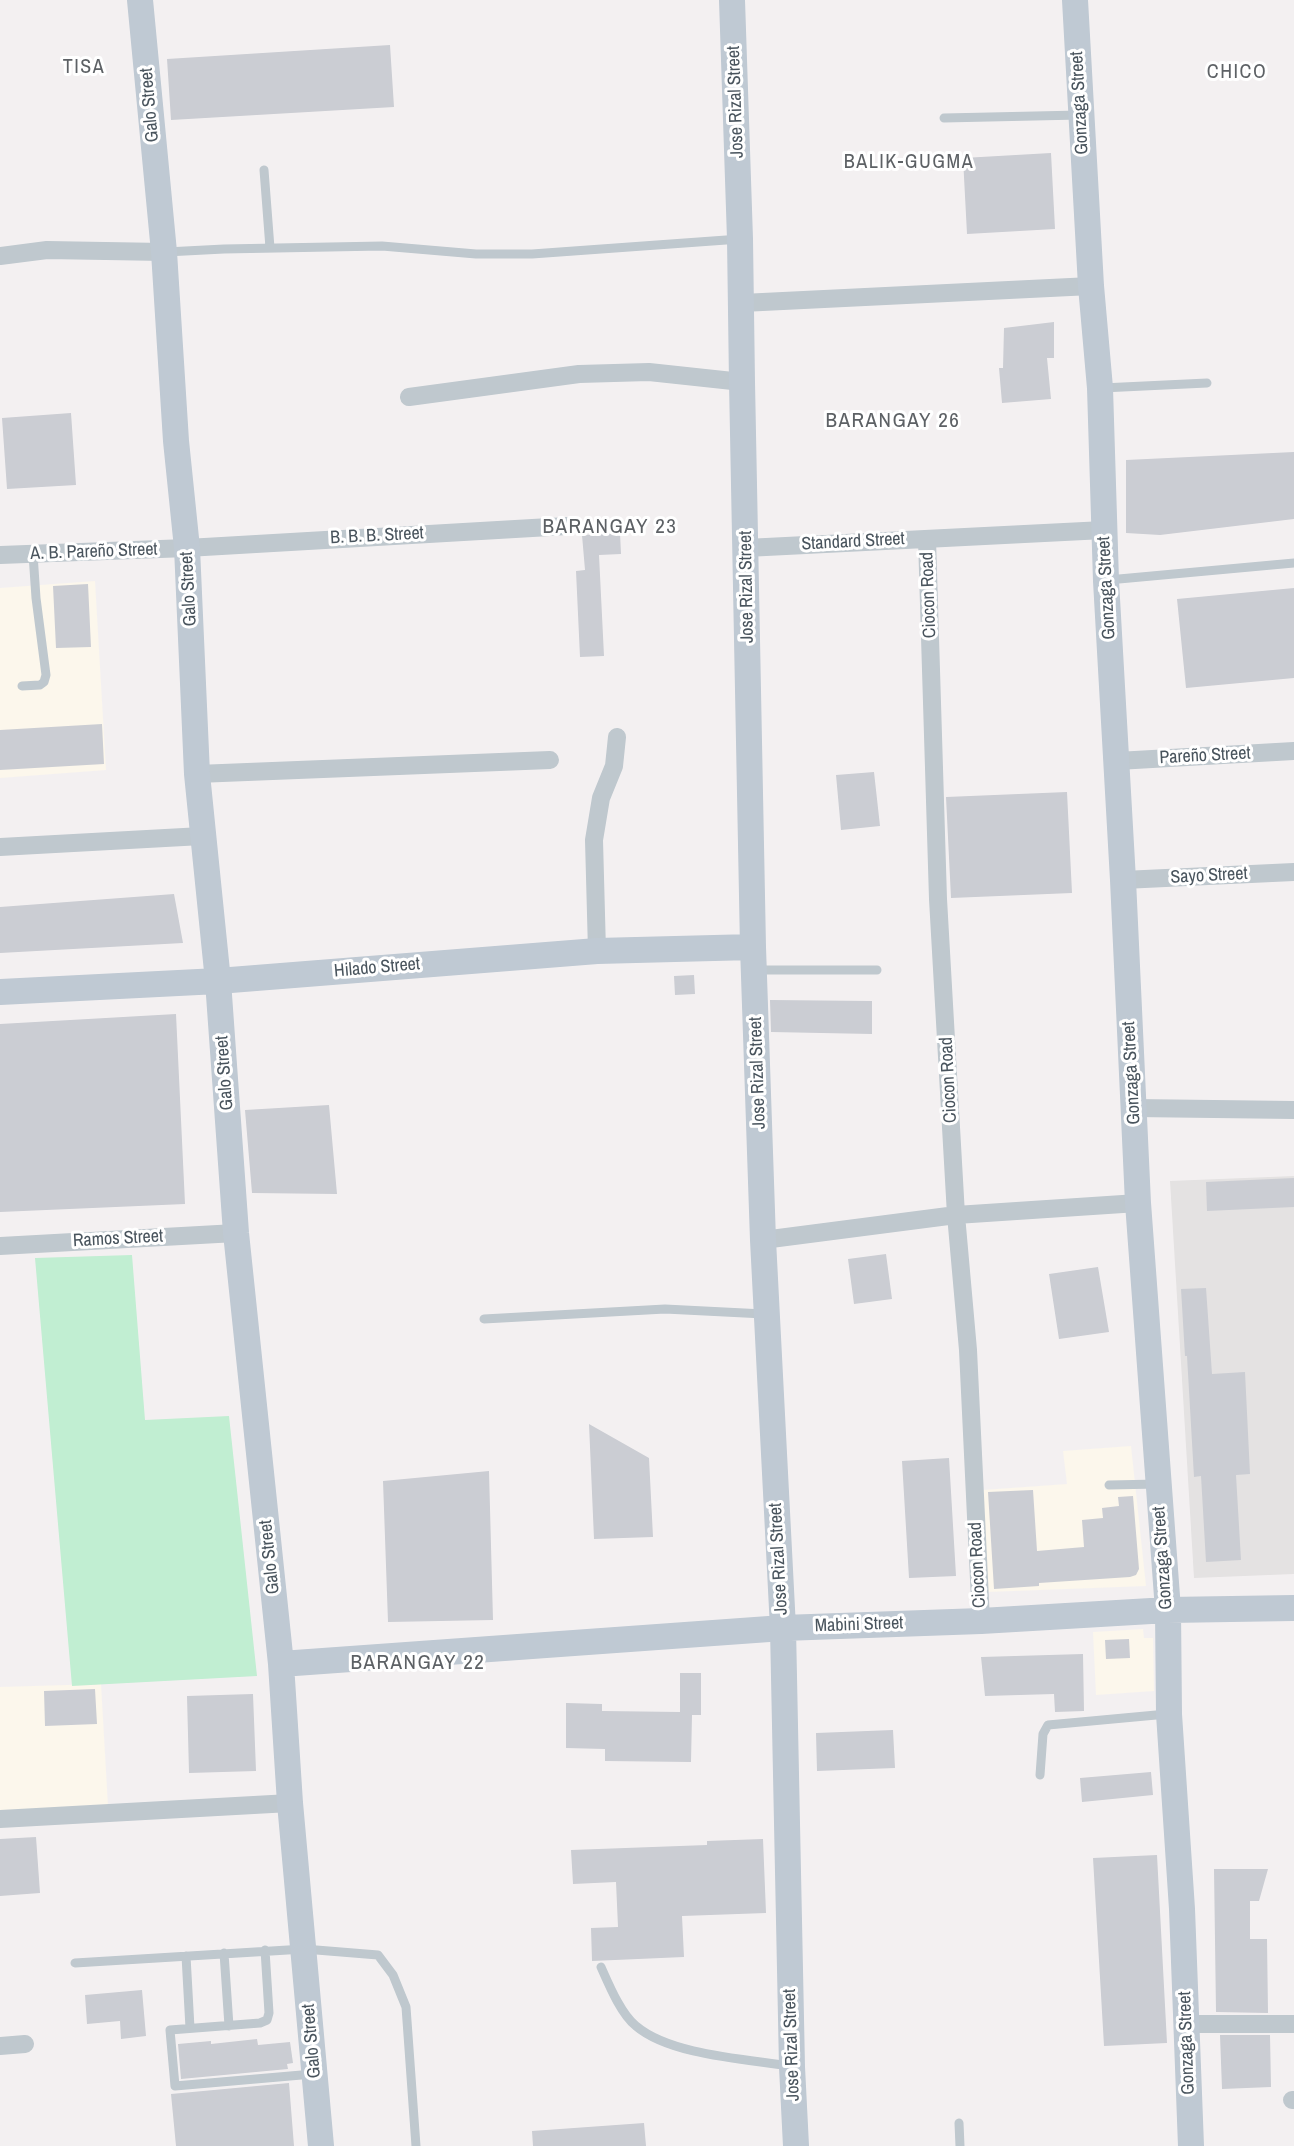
<!DOCTYPE html>
<meta charset="utf-8">
<style>
body{margin:0}
canvas{display:block;background:#f3f0f1}
</style>
<canvas width="1294" height="2146"></canvas>
<script>
const g = document.querySelector('canvas').getContext('2d');
g.lineJoin = 'round';
function fill(path, color) {
  g.fillStyle = color;
  g.fill(path, 'evenodd');
}
function trace(path, color, width, dash) {
  g.strokeStyle = color;
  g.lineWidth = width;
  g.lineCap = dash ? 'butt' : 'round';
  g.setLineDash(dash || []);
  g.stroke(path);
}
function label(font, color, halo, rows, align = 'center') {
  g.font = font + ' "Archivo Narrow",sans-serif';
  g.lineWidth = 6;
  g.setLineDash([]);
  g.textBaseline = 'middle';
  g.strokeStyle = halo;
  g.fillStyle = color;
  for (const [text, x, y, turn = 0] of rows) {
    g.save();
    g.translate(x, y);
    g.rotate((+turn || 0) * Math.PI / 180);
    g.textAlign = isNaN(turn) ? turn : align;
    if (halo) g.strokeText(text, 0, 0);
    g.fillText(text, 0, 0);
    g.restore();
  }
}
const commercial = new Path2D(`
 M95,581L106,770L0,778V588Z
 M1131,1446L1146,1586L987,1592L983,1490L1067,1484L1063,1451Z
 M1143,1629L1144,1638H1153L1154,1691L1096,1695L1093,1632Z
 M101,1684L108,1806L0,1812V1687Z`);
const education = new Path2D(`
 M1294,1176V1574L1194,1578L1170,1181Z`);
const green = new Path2D(`
 M132,1255L145,1420L229,1416L257,1676L72,1686L35,1258Z`);
const building = new Path2D(`
 M390,45L394,107L171,120L167,59Z
 M1051,153L1055,229L967,234L963,158Z
 M1054,322V358H1047L1051,399L1002,403L999,368H1003L1004,328Z
 M71,413L76,485L7,489L2,418Z
 M1294,452V519L1160,535L1126,533V460Z
 M620,533L621,554L599,555L604,656L580,657L576,571L585,570L582,535Z
 M88,584L91,647L56,648L53,586Z
 M1294,588V678L1186,688L1177,599Z
 M102,724L104,764L0,770V730Z
 M874,772L880,826L841,830L836,775Z
 M1067,792L1072,893L951,898L946,797Z
 M174,894L183,943L0,953V907Z
 M694,975L695,994L675,995L674,976Z
 M770,1000L872,1001V1034L771,1032Z
 M176,1014L185,1204L0,1212V1024Z
 M329,1105L337,1194L252,1193L245,1110Z
 M1294,1178V1207L1207,1211L1206,1182Z
 M886,1254L892,1299L854,1304L848,1259Z
 M1098,1267L1109,1332L1059,1339L1049,1274Z
 M1206,1288L1212,1374L1245,1372L1250,1474L1236,1475L1241,1560L1206,1562L1201,1476L1194,1477L1187,1356H1185L1181,1289Z
 M589,1424L649,1458L653,1537L594,1539Z
 M949,1458L956,1576L909,1578L902,1461Z
 M489,1471L493,1620L388,1622L383,1481Z
 M1033,1490L1037,1551L1084,1547L1082,1520L1103,1518L1102,1508L1119,1506L1118,1497L1133,1496L1139,1569L1136,1575L1130,1577L1039,1583V1586L994,1589L988,1492Z
 M1129,1639L1130,1658L1106,1659L1105,1640Z
 M1083,1654L1084,1711L1055,1712L1054,1694L985,1696L981,1657Z
 M680,1673H701V1715H692L691,1762L605,1761V1749L566,1748V1703L602,1704V1711L680,1712Z
 M95,1689L97,1724L45,1726L44,1691Z
 M253,1694L256,1771L189,1773L187,1696Z
 M893,1730L895,1768L817,1771L816,1733Z
 M1151,1772L1153,1795L1082,1802L1080,1778Z
 M36,1837L40,1893L0,1896V1839Z
 M763,1839L766,1913L682,1916L684,1957L592,1961L591,1928L618,1927L616,1882L573,1884L571,1850L707,1845V1841Z
 M1157,1855L1167,2043L1104,2046L1093,1858Z
 M1214,1869H1268L1259,1901H1250V1939H1267L1268,2013L1216,2012Z
 M142,1990L146,2036L121,2039L120,2021L87,2024L85,1995Z
 M1220,2035H1270L1271,2087L1222,2089Z
 M257,2039L258,2045L290,2042L293,2063L287,2064L288,2069L181,2079L178,2044L211,2041V2044Z
 M289,2083L294,2146H176L171,2094Z
 M644,2123L646,2146H533L532,2131Z`);
const lane = new Path2D(`
 M944,118L1080,115
 M264,170L270,248
 M166,252L224,249L382,246L476,254H532L740,239
 M1102,388L1207,383
 M1108,580L1294,563
 M22,686L40,685L44,682L46,675L36,598L33,554
 M757,970H877
 M484,1319L665,1309L764,1314
 M1109,1485L1158,1484
 M1040,1775L1043,1734L1048,1725L1167,1714
 M265,1950L269,2013L267,2020L260,2023L170,2030L175,2086L313,2074
 M224,1953L229,2026
 M186,1956L190,2028
 M75,1963L304,1949L378,1955L393,1975L406,2007L416,2146
 M601,1967C609,1985 621,2014 636,2026C670,2055 745,2059 790,2066
 M959,2123L960,2146`);
const street = new Path2D(`
 M0,256L47,250L164,252
 M742,303L1091,286
 M409,397L579,374L649,372L742,382
 M927,539L938,899L956,1215L968,1350L981,1621
 M746,548L1104,530
 M0,555L187,548L567,526
 M1117,761L1294,751
 M197,774L550,760
 M0,847L202,836
 M1123,880L1294,872
 M597,951L594,840L601,798L614,766L617,737
 M1134,1108L1294,1110
 M763,1240L956,1215L1138,1203
 M0,1246L236,1233
 M0,1819L290,1803
 M1186,2024H1294
 M0,2046L25,2044
 M1292,2100H1294`);
const secondary = new Path2D(`
 M140,0L164,252L176,441L187,548L197,774L218,981L236,1233L281,1664L290,1803L321,2146
 M732,0L740,239L742,382L753,947L763,1240L783,1628L792,2067L796,2146
 M1075,0L1091,286L1100,388L1106,581L1123,880L1138,1203L1168,1610L1169,1714L1182,1909L1191,2146
 M0,992L218,981L597,951L753,947
 M281,1664L783,1628L981,1621L1168,1610L1294,1608`);
const streetNames = [
 ["Jose Rizal Street",736,102,-92],
 ["Gonzaga Street",1080,103,-93],
 ["Galo Street",150,105,-95],
 ["B. B. B. Street",377,536,-3],
 ["Standard Street",853,542,-3],
 ["A. B. Pareño Street",94,552,-2],
 ["Jose Rizal Street",747,587,-91],
 ["Gonzaga Street",1107,588,-93],
 ["Galo Street",189,589,-93],
 ["Ciocon Road",929,595,-92],
 ["Pareño Street",1205,756,-3],
 ["Sayo Street",1209,876,-3],
 ["Hilado Street",377,968,-5],
 ["Galo Street",225,1073,-94],
 ["Jose Rizal Street",758,1073,-92],
 ["Gonzaga Street",1132,1073,-93],
 ["Ciocon Road",949,1080,-93],
 ["Ramos Street",118,1239,-3],
 ["Galo Street",270,1557,-96],
 ["Gonzaga Street",1163,1558,-94],
 ["Jose Rizal Street",779,1559,-93],
 ["Ciocon Road",978,1565,-93],
 ["Mabini Street",859,1625,-2],
 ["Galo Street",312,2041,-95],
 ["Gonzaga Street",1187,2043,-92],
 ["Jose Rizal Street",792,2045,-92]
];
const neighbourhoodNames = [
 ["TISA",84,68],
 ["CHICO",1237,73],
 ["BALIK-GUGMA",909,163]
];
const quarterNames = [
 ["BARANGAY 26",893,421],
 ["BARANGAY 23",610,527],
 ["BARANGAY 22",418,1663]
];
fill(commercial, '#fcf7ec');
fill(education, '#e4e2e2');
fill(green, '#c1eed2');
fill(building, '#cbcdd3');
trace(lane, '#bfc8ce', 9);
trace(street, '#bfc8ce', 18);
trace(secondary, '#bfc9d3', 26);
label('18px', '#49545d', '#fff', streetNames);
g.letterSpacing = '1.5px';
label('20px', '#5d6165', '#fff', neighbourhoodNames);
g.letterSpacing = '0px';
g.letterSpacing = '1.5px';
label('21px', '#5d6165', '#fff', quarterNames);
g.letterSpacing = '0px';
</script>
